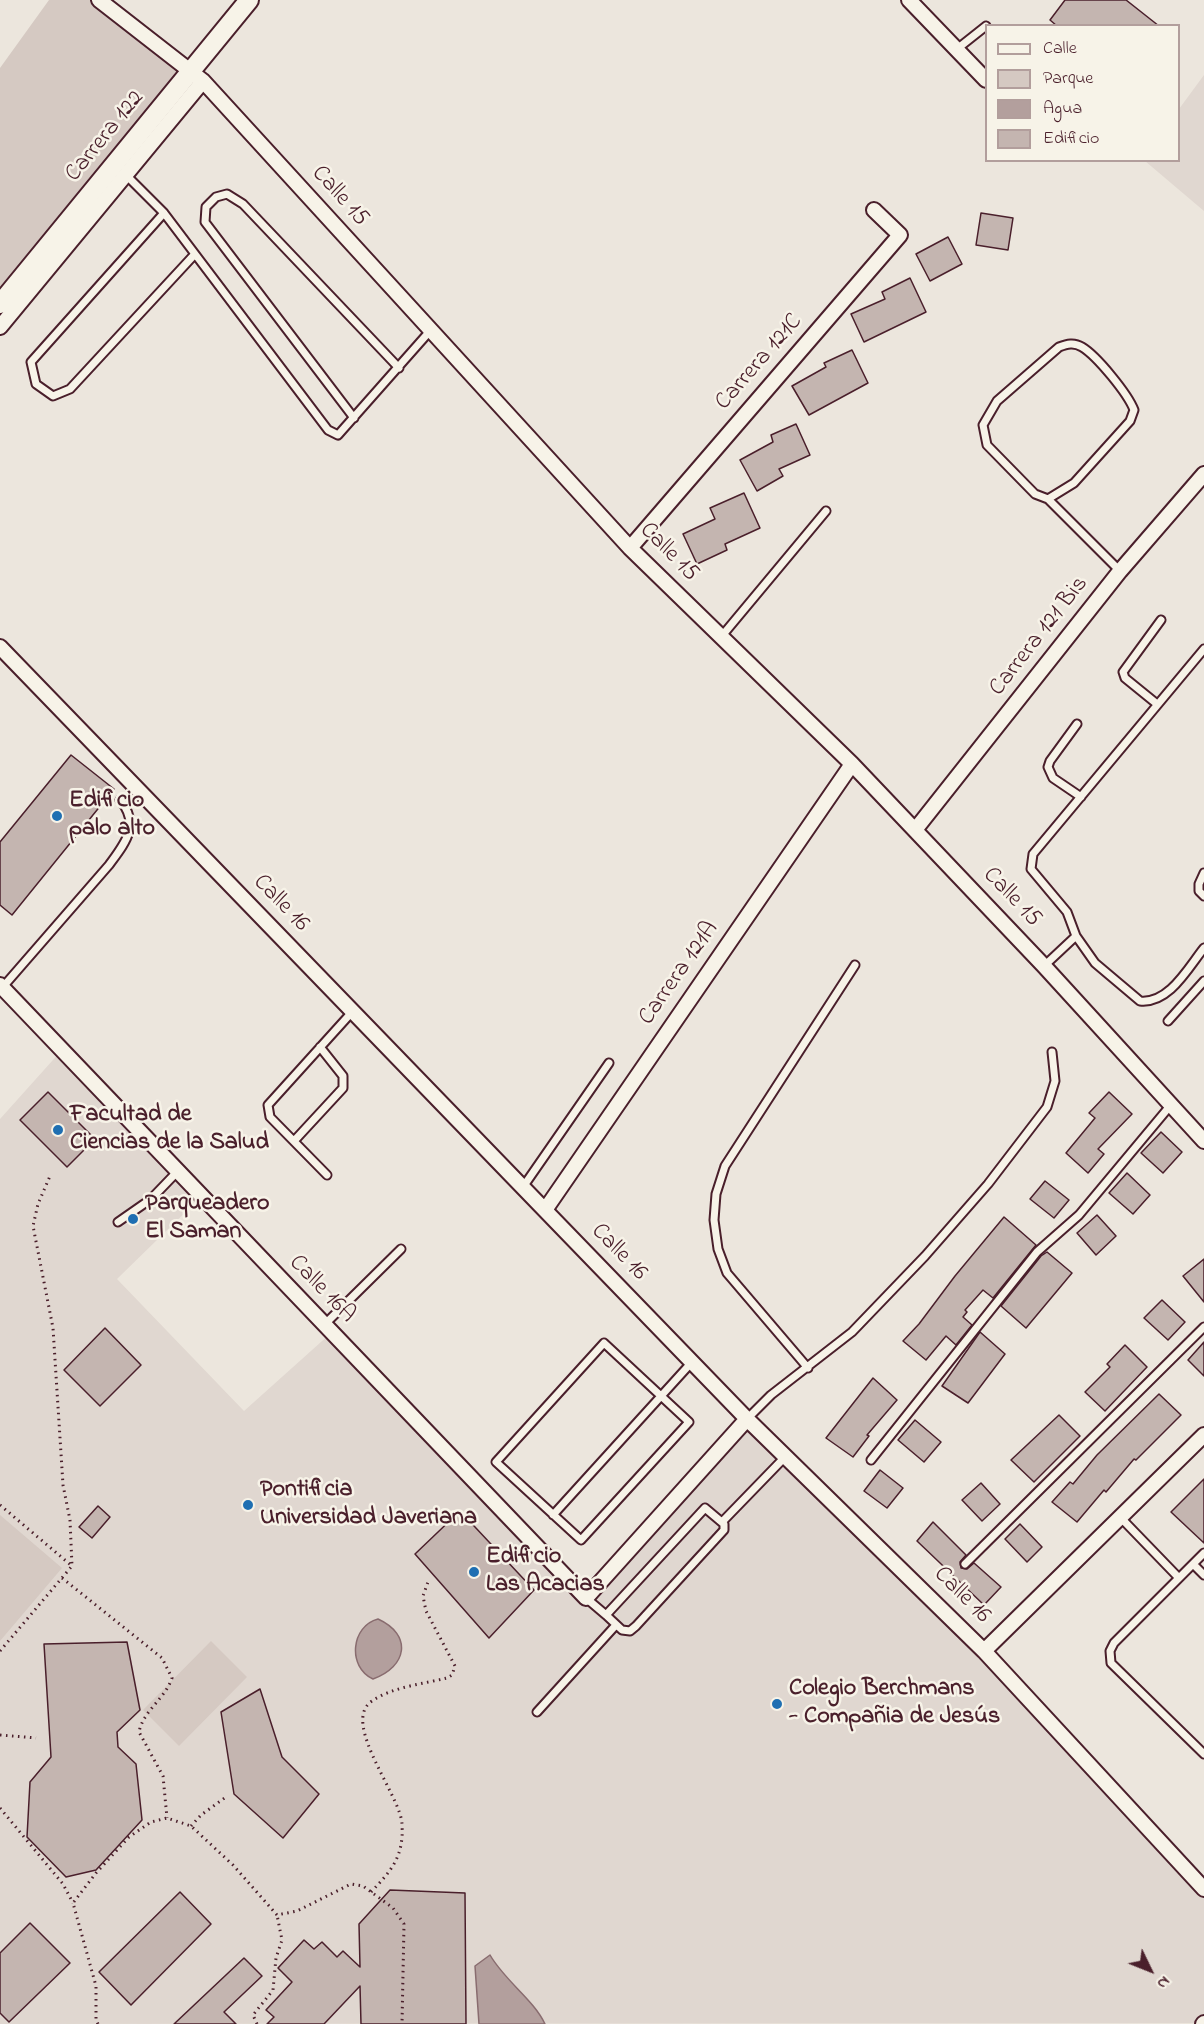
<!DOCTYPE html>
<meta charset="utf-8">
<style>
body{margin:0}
#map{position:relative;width:1204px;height:2024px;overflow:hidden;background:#ece6dd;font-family:"Indie Flower",sans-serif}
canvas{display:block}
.legend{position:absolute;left:985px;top:24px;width:195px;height:138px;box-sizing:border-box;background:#f7f3e8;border:2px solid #b29e9c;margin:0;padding:8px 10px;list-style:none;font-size:18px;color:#4a1f2b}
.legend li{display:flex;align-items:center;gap:12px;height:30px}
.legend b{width:30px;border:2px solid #b29e9c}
.north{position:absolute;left:1120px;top:1940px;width:60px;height:60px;-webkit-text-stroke:4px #f7f3e8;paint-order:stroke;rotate:133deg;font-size:16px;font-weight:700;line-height:24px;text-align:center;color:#4a1f2b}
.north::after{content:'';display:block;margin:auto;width:21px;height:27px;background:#4a1f2b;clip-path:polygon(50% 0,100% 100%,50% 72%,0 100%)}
</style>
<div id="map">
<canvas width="1204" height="2024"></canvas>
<ul class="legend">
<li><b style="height:8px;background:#f7f3e8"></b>Calle</li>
<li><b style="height:16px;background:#d5c9c2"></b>Parque</li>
<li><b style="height:16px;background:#b39f9d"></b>Agua</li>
<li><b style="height:16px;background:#c4b5b0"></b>Edificio</li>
</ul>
<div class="north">N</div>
</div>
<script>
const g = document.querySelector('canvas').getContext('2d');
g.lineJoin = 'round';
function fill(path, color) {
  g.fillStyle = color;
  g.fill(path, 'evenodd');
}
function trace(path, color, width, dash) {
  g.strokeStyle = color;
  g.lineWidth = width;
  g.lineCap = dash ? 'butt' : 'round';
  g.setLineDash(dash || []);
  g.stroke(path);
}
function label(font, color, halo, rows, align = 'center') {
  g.font = font + ' "Indie Flower",sans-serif';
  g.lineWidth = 5;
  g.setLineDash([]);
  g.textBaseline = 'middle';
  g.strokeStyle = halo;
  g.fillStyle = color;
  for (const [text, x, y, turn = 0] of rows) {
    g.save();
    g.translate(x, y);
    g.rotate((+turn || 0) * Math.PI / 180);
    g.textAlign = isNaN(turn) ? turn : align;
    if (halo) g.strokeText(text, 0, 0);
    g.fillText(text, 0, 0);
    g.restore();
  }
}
const built = new Path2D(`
 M1204,75V211L1145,161L1178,160L1179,109Z
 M61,1051L201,1197L117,1279L244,1411L331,1333L586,1598L747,1419L984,1651L1204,1889V2023L0,2024V1119Z`);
const green = new Path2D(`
 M49,0H99L191,71L0,304V68Z
 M0,1515L62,1568L0,1641Z
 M211,1641L247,1677L179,1746L143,1710Z`);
const water = new Path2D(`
 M378,1619C413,1635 407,1667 373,1679C347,1667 351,1626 378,1619Z
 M490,1955C505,1981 534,2000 545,2024H479L475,1966Z`);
const building = new Path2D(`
 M1065,0H1126L1159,26H1057L1050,20Z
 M981,213L1013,218L1008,250L976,245Z
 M948,237L962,264L930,281L916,254Z
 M910,278L926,312L864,342L851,314L885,299L882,292Z
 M852,350L868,383L809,415L792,386L826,367L824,363Z
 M796,424L810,455L779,469L783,476L757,491L740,460L773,442L771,435Z
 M744,493L760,528L725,544L727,550L697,564L683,534L715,519L710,508Z
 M71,755L114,789L12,915L0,905V842Z
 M48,1092L95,1139L67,1167L20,1120Z
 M1109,1092L1132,1114L1098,1149L1104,1154L1088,1173L1066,1153L1095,1118L1089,1113Z
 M1161,1132L1182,1152L1163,1173L1141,1153Z
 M1127,1173L1150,1195L1133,1214L1109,1193Z
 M1045,1181L1069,1200L1054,1218L1030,1199Z
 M1097,1215L1116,1236L1096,1255L1077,1233Z
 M1004,1217L1036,1245L993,1298L983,1290L965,1310L967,1312L963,1317L972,1325L956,1345L946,1336L926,1360L903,1341L919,1324L955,1276Z
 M1047,1252L1072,1273L1026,1328L1001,1306L1041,1256Z
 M1204,1259V1302L1183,1276Z
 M1162,1300L1185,1322L1168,1340L1144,1318Z
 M105,1328L141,1365L100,1406L64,1370Z
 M980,1332L1005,1354L968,1403L942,1386Z
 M1204,1342V1376L1188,1360Z
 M1125,1345L1147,1367L1105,1411L1085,1392L1110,1367L1107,1364Z
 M873,1378L897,1400L867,1435L869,1436L853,1457L826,1438Z
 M1159,1394L1181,1415L1136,1460L1134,1459L1106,1492L1104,1490L1077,1522L1052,1502L1070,1482L1073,1484L1097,1455Z
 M1059,1415L1080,1436L1034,1482L1011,1460Z
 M915,1420L941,1442L924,1462L898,1440Z
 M880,1470L903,1488L887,1508L864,1491Z
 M1204,1479V1543L1171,1512Z
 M981,1483L1000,1504L982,1521L962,1500Z
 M98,1506L110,1517L92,1538L79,1527Z
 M460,1511L534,1590L489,1638L415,1554Z
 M933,1522L966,1555L960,1562L961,1568L967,1569L974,1563L1001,1587L984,1605L917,1541Z
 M1020,1524L1042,1547L1027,1562L1005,1539Z
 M127,1642L140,1710L117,1732L118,1747L136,1764L142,1820L96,1870L66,1877L27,1837L30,1782L51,1757L44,1644Z
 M260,1689L282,1757L319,1794L283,1838L234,1794L221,1712Z
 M390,1890L465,1893L466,2024H361L360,1986L324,2024H267L274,2017L266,2010L292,1982L278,1968L304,1940L314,1949L322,1942L337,1957L343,1951L360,1967L359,1924Z
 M180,1892L211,1924L131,2005L99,1972Z
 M30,1923L70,1963L9,2022L0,2013V1953Z
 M244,1958L262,1976L224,2012L236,2024H174Z`);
const path = new Path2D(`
 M0,1505L72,1566
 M62,1578L162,1658L172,1678C165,1699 143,1711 139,1732L163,1776L167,1818
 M0,1651L72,1566L70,1520L63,1485L53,1328L33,1226L38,1204L50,1176
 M0,1735L36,1738
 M0,1808L63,1884L73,1903
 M191,1826L201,1815L226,1797
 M371,1892C392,1870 404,1856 402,1824C401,1796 340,1722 372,1701C392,1687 423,1684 447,1678L452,1675L455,1666L426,1611L423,1596L429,1579
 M98,2024L96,2020V1986L73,1903L96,1873L129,1837L151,1822L167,1818L191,1826L233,1865L277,1915L297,1911L351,1884L363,1886L393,1908L404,1924L402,2024
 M257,2024L253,2015L273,1990L276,1958L282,1940L277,1915`);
const lane = new Path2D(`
 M957,49L986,26
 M126,175L164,213L328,430L338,435L430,331
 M164,213L31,362L36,384L53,396L70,389L195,254
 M354,418L205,222L206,207L216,197L227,194L243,204L399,368
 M1048,499L1074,483L1130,421L1134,410C1128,394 1097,356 1082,347C1074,342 1067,344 1059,347L997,401L983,425L987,445L1035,494L1048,499L1120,571
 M721,637L826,511
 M1204,649L1033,854L1031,869L1067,912L1076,936L1095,963L1140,1001C1169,1004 1188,968 1204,948
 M1157,704L1125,678L1123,672L1161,620
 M1077,724L1050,761L1048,767L1053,778L1081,797
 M1204,873L1199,884V891L1204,896
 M1044,966L1076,936
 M2,988L109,865C125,843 141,825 120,800
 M1168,1021L1204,981
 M294,1141L343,1088V1076L320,1047
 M327,1175L270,1117L268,1105L353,1011
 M523,1187L609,1063
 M118,1222L151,1199L177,1172
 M324,1325L401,1249
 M604,1343L689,1422L581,1540L496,1462Z
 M808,1368L727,1273L718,1249L714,1220L716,1194L725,1166L855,965
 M747,1419L771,1395L852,1332L925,1256L988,1184L1047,1107L1055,1081L1052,1052
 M871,1460L1037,1252L1079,1215L1170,1106
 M705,1508L724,1524V1530L636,1626L630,1631L622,1630L606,1615Z
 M553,1515L692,1362
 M1120,1517L1179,1578
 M722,1522L785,1457
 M1204,1553L1114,1643L1110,1651L1111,1663L1204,1754
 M965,1564L1204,1327
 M1193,1564L1204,1575
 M586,1598L606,1615
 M537,1712L616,1625`);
const street = new Path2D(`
 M99,0L203,81L630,548L852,764L1044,966L1204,1141
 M909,0L986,80
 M0,327L203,81
 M630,548L900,235L874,210
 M0,647L747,1419L984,1651L1204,1889
 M915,830L1120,571L1204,474
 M0,985L586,1598L747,1419
 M545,1210L852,764
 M984,1651L1204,1435
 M1203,2024L1204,2023`);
const secondary = new Path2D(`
 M0,304L249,0`);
const markers = [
 [57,816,6,"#1f6fb2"],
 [58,1130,6,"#1f6fb2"],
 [133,1219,6,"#1f6fb2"],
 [248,1505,6,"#1f6fb2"],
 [474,1572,6,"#1f6fb2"],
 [777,1704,6,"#1f6fb2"]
];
const streetNames = [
 ["Carrera 122",106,137,-51],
 ["Calle 15",339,197,48],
 ["Carrera 121C",760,363,-49],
 ["Calle 15",668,553,45],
 ["Carrera 121 Bis",1040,637,-52],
 ["Calle 15",1011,898,46],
 ["Calle 16",280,904,46],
 ["Carrera 121A",680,974,-55],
 ["Calle 16",618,1253,46],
 ["Calle 16A",321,1290,46],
 ["Calle 16",961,1596,45]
];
const poiNames = [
 ["Edificio",69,802],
 ["palo alto",69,830],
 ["Facultad de",70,1116],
 ["Ciencias de la Salud",70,1144],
 ["Parqueadero",145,1205],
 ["El Saman",145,1233],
 ["Pontificia",260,1491],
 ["Universidad Javeriana",260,1519],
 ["Edificio",486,1558],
 ["Las Acacias",486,1586],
 ["Colegio Berchmans",789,1690],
 ["- Compañia de Jesús",789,1718]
];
fill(built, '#e0d7d0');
fill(green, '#d5c9c2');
fill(water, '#b39f9d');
trace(water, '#896c6f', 1.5);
fill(building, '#c4b5b0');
trace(building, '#4a1f2b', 1.5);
trace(lane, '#4a1f2b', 11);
trace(street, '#4a1f2b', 18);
trace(secondary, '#4a1f2b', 22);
trace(path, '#4a1f2b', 3, [1.5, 4.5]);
trace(lane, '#f7f3e8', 7);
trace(street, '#f7f3e8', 14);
trace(secondary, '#f7f3e8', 18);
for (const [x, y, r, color] of markers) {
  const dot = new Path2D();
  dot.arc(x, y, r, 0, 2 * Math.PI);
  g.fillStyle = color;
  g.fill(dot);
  trace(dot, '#f7f3e8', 2);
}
label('24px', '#4a1f2b', '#f7f3e8', streetNames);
label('bold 24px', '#4a1f2b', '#f7f3e8', poiNames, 'left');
</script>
